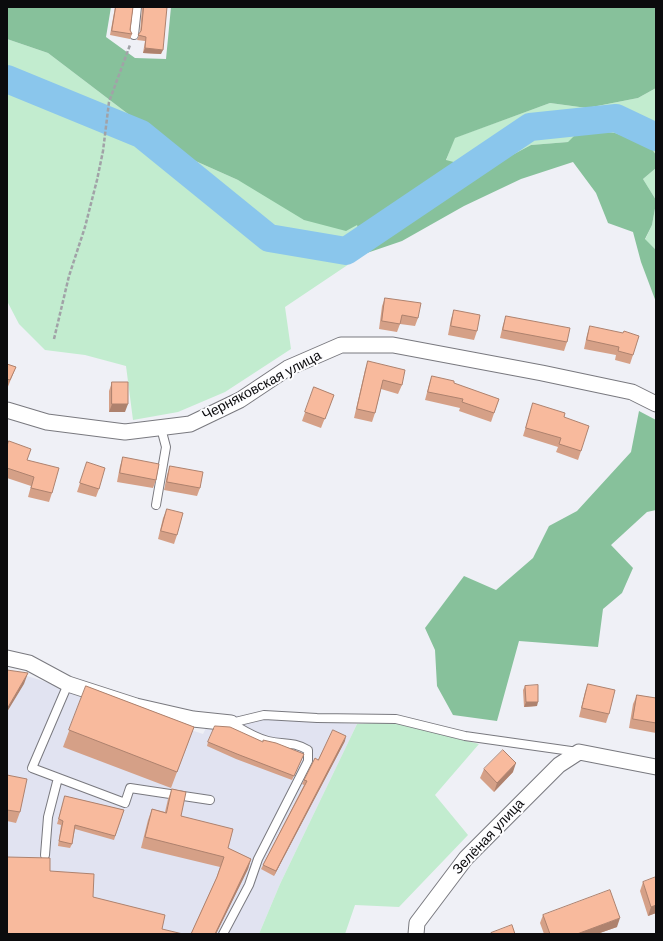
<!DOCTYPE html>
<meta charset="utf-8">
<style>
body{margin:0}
#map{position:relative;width:663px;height:941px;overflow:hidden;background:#eff0f6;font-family:"DM Sans",sans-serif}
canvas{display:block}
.frame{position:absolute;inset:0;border:8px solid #0b0b0d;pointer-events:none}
</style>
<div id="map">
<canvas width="663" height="941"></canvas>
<div class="frame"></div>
</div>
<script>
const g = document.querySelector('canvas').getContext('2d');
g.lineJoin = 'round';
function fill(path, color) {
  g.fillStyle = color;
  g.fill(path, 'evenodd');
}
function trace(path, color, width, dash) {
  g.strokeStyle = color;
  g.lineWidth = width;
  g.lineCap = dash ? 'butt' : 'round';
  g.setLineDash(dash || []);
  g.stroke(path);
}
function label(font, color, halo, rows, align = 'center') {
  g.font = font + ' "DM Sans",sans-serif';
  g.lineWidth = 4;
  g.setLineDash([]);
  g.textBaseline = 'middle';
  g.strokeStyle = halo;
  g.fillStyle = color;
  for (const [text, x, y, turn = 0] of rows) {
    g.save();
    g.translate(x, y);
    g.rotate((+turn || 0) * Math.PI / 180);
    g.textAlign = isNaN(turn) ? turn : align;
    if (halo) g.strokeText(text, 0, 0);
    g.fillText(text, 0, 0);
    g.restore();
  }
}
const built = new Path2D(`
 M7,670L37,679L203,734L213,714L357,724L280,884L259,934H7Z`);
const green = new Path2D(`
 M7,39L48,53L182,155L238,180L357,225L364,254L285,307L291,349L225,392L178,412L133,420L126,366L85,355L45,350L19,324L7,301Z
 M656,88V155L650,146L568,142L531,145L484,170L446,161L454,138L550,103L587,108L638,98Z
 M656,168V200L643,179Z
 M656,203V250L645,240L652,225Z
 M392,722L479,744L435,795L468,835L399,907L355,905L345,934H259L280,884L357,724Z`);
const forest = new Path2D(`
 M7,7H111L106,37L135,58L166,59L171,7H656V88L638,98L587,108L550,103L455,138L446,160L484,170L531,145L568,142L581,129L615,133L650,146L656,155V168L643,179L656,200V203L652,225L645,239L656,250V302L641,262L633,232L608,223L596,193L573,162L521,179L464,206L402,241L364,254L357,225L346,231L304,220L238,180L182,155L48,53L7,39Z
 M639,411L656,420V510L647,512L611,545L633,568L622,593L603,609L598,647L519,641L497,721L453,715L437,686L435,650L425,628L464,576L496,590L533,558L549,526L577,511L631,452Z`);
const river = new Path2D(`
 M7,79L141,134L269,238L346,251L530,127L616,118L656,137`);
const path = new Path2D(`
 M54,339L69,276L85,227L97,180L103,151L109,102L130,45`);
const lane = new Path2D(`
 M134,35L137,7
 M156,505L166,447L161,428
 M68,684L32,768L125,803L130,788L210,800
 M231,723L264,715L317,718L396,719L465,736L578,752
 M45,855L48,817L58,778
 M223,934L249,885L258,859L308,761V750C292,741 285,745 268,741C255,738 243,730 231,723`);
const street = new Path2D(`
 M7,410L47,422L125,432L190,424L240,400L288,368L341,345H393L542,373L632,392L656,404
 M7,658L29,663L68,684L136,706L193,719L231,723
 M416,934L417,923L466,858L559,765L579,752L656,767`);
const wall = new Path2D(`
 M115,7H133L130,30L132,34L130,39L110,35Z
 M142,7H167L161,54L143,53L145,41L137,40L140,33Z
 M385,298L418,318L415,326L400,324L397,332L379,329L382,306Z
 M454,310L477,331L474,340L448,335L451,319Z
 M506,316L567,342L564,351L500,338L503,325Z
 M590,326L633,355L630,364L615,360L616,355L584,349L587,335Z
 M368,361L402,385L398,394L381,389L375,413L372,422L354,418L365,370Z
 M7,364L16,367L7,389Z
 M432,376L499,399L491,422L459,411L460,408L425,400L429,385Z
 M112,382L125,412H109V391Z
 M314,387L334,395L321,428L302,421Z
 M533,403L564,417L581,451L578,460L556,452L558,447L523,436Z
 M7,446L27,460L52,493L49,502L28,497L31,486L7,478Z
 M123,457L156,480L153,488L117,482L120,466Z
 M87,462L99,489L96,497L77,492Z
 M170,466L200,488L197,496L164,490L167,475Z
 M167,509L177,535L174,544L158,539L163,518Z
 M588,684L609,714L606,723L579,717L585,692Z
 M86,686L194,727L171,788L63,747Z
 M525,686L537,706L524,707L523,690Z
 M637,695L656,698V733L629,728L633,704Z
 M345,741L274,876L261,869L263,865L304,785L302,784L304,780L318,760Z
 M208,742H263L302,759L292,780L236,759L207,746Z
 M484,769L513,772L494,792L480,778Z
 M7,775L20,812L16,823L7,821Z
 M172,789L181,816L228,848L251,859L248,869L216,934H191L216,879L220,867L141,848L148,820L152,809L165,812L168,799Z
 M65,796L124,810L114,840L75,829L72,844L70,848L58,846L61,825L57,824Z
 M643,882L656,913L648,916L640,891Z
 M543,915L617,927L597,934H544L540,923Z`);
const shadedWall = new Path2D(`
 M145,48L163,50L161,54L143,53Z
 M112,404H128L125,412H109Z
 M28,673L24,684L7,712V709Z
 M526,702H538L537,706L524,707Z
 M346,736L345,741L274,876L276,871Z
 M516,763L513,772L494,792L497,783Z
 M251,859L248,869L216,934H215Z
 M656,905V913L648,916L651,907Z
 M620,918L617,927L597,934H577Z`);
const building = new Path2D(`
 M116,7H133L130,30L132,34L112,31Z
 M144,7H167L163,50L145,48L146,37L138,35L141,31Z
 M385,298L421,303L418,318L402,315L400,324L382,321Z
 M454,310L480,315L477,331L451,326Z
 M506,316L570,328L567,342L503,330Z
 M590,326L623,333L624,331L639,336L633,355L618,351L619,347L587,340Z
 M368,361L405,370L402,385L383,380L375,413L357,409Z
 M7,364L16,367L10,380L7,379Z
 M432,376L454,381V383L499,399L494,413L462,402L463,399L428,392Z
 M112,382H128V404H112Z
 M314,387L334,395L325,419L305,412Z
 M533,403L565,413L564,417L589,426L581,451L559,444L561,438L526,428Z
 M9,441L31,449L27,460L59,468L52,493L31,488L34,477L7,468V446Z
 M123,457L159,464L156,480L120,473Z
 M87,462L105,468L99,489L80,483Z
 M170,466L203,472L200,488L167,482Z
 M167,509L183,513L177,535L161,531Z
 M7,670L28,673L7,709Z
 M588,684L615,690L609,714L582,708Z
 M538,685V702H526L525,686Z
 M86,686L194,727L177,772L69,730Z
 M637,695L656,698V723L633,719Z
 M215,726L230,727L263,742V740L276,743L304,754L294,776L237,754L208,742Z
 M333,730L346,736L276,871L263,865L307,781L304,780L315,758L318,760Z
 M503,750L516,763L497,783L484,769Z
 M7,775L27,779L20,812L7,810Z
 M172,789L186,792L181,816L233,829L228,848L251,859L215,934H191L217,877L224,857L145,837L152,809L166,813Z
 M65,796L124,810L115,836L75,825L72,844L59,841L63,821L59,819Z
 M7,857L50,858V871L94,874L93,897L165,915L162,929L183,934H7Z
 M656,877V905L651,907L643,882Z
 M610,890L620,918L577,934H550L543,915Z
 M512,925L515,934H490H491V933Z`);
const streetNames = [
 ["Черняковская улица",262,386,-28],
 ["Зелёная улица",489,837,-47]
];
fill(built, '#e1e3f1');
fill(green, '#c2eccf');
fill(forest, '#87c19b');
trace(river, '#8ac6ec', 28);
trace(lane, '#79797f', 10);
trace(street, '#79797f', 17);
trace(path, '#a1a2a7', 2.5, [4, 2]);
trace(lane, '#fff', 8);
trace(street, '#fff', 15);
fill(wall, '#d5a087');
fill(shadedWall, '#ae826e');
fill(building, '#f8ba9d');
trace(building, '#ae826e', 1);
label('14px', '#0b0b0d', '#fdfdff', streetNames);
</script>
